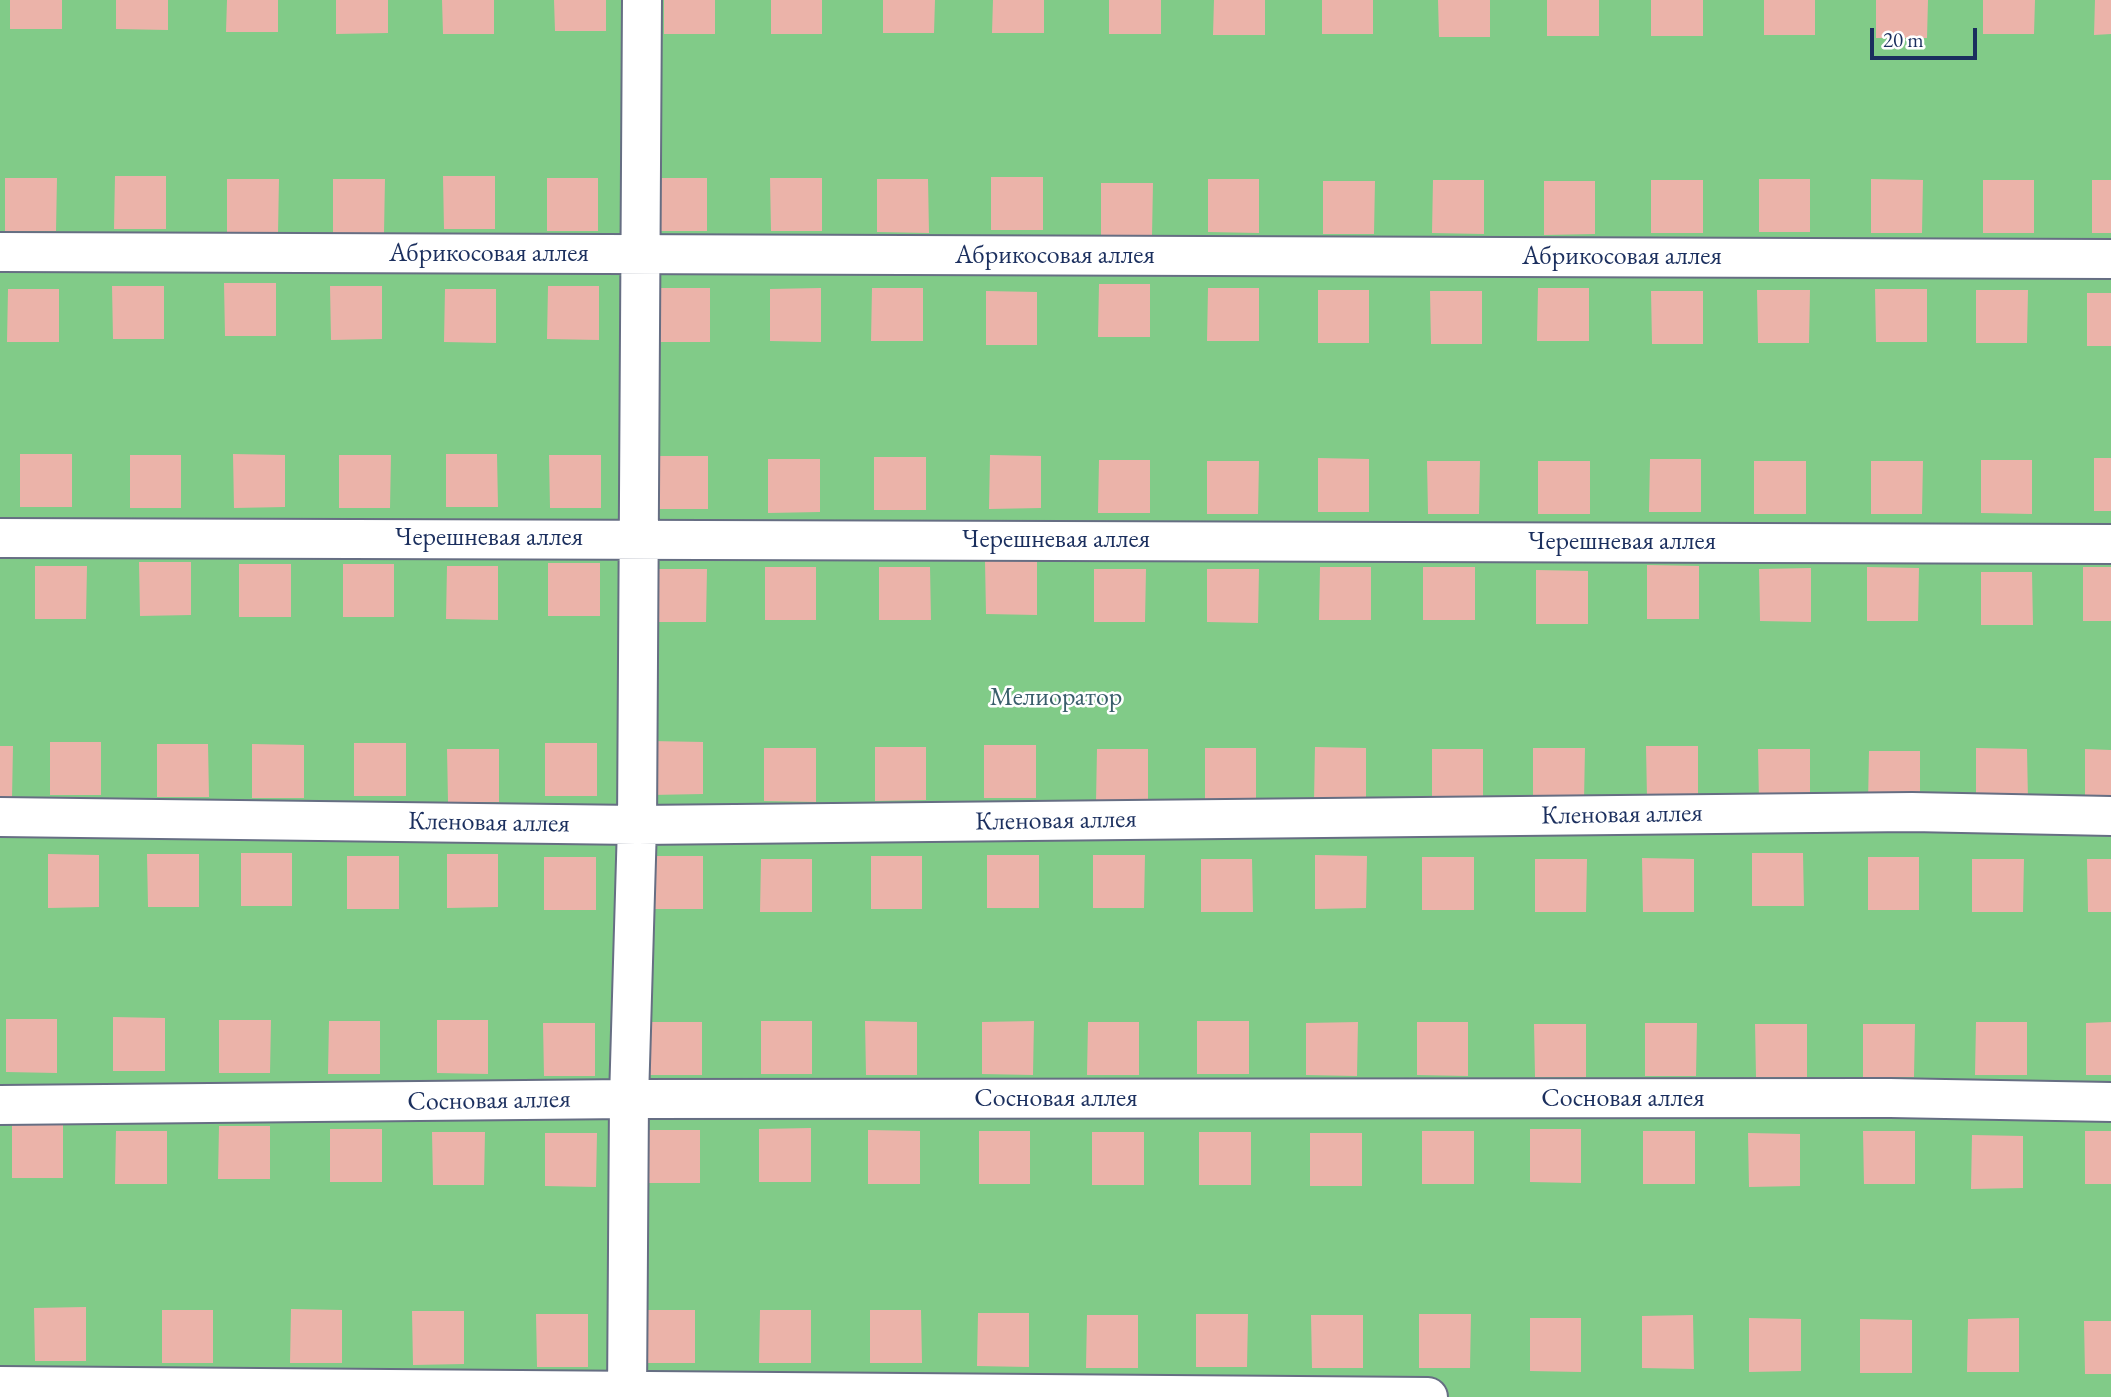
<!DOCTYPE html>
<meta charset="utf-8">
<style>
body{margin:0}
#map{position:relative;width:2111px;height:1397px;overflow:hidden;background:#f2e3c8;font-family:"EB Garamond",serif}
canvas{display:block}
.scale{position:absolute;left:1870px;top:28px;width:107px;height:32px;box-sizing:border-box;border:4px solid #1b2f5e;border-top:0;padding-left:9px;font-size:21px;line-height:24px;white-space:nowrap;color:#1b2f5e;-webkit-text-stroke:5px #fff;paint-order:stroke}
</style>
<div id="map">
<canvas width="2111" height="1397"></canvas>
<div class="scale">20 m</div>
</div>
<script>
const g = document.querySelector('canvas').getContext('2d');
g.lineJoin = 'round';
function fill(path, color) {
  g.fillStyle = color;
  g.fill(path, 'evenodd');
}
function trace(path, color, width, dash) {
  g.strokeStyle = color;
  g.lineWidth = width;
  g.lineCap = dash ? 'butt' : 'round';
  g.setLineDash(dash || []);
  g.stroke(path);
}
function label(font, color, halo, rows, align = 'center') {
  g.font = font + ' "EB Garamond",serif';
  g.lineWidth = 5;
  g.setLineDash([]);
  g.textBaseline = 'middle';
  g.strokeStyle = halo;
  g.fillStyle = color;
  for (const [text, x, y, turn = 0] of rows) {
    g.save();
    g.translate(x, y);
    g.rotate((+turn || 0) * Math.PI / 180);
    g.textAlign = isNaN(turn) ? turn : align;
    if (halo) g.strokeText(text, 0, 0);
    g.fillText(text, 0, 0);
    g.restore();
  }
}
const green = new Path2D(`
 M0,0H2111V1397H0Z`);
const building = new Path2D(`
 M10,0H62V29H10Z
 M116,0H168V30L116,29Z
 M227,0H278V32H226Z
 M336,0H388V33L336,34Z
 M442,0H494V34H443Z
 M554,0H606V31H555Z
 M664,0H715V34H664Z
 M771,0H822V34H771Z
 M883,0H935L934,33H883Z
 M993,0H1044V33H992Z
 M1109,0H1161V34H1109Z
 M1214,0H1265V35H1213Z
 M1322,0H1373V34H1322Z
 M1438,0H1490V37H1439Z
 M1547,0H1599V36H1547Z
 M1651,0H1703V36H1651Z
 M1764,0H1815V35H1764Z
 M1876,0H1928L1927,38H1876Z
 M1983,0H2035L2034,34H1983Z
 M2095,0H2111V34L2094,35Z
 M115,176H166V229H114Z
 M443,176H495V229H444Z
 M991,177H1043V230H991Z
 M5,178H57L56,231H5Z
 M547,178H598V231H547Z
 M655,178H707V231H655Z
 M770,178H822V231H771Z
 M227,179H279L278,233L227,232Z
 M333,179H385L384,233H333Z
 M877,179H928L929,233L877,232Z
 M1208,179H1259V233L1208,232Z
 M1759,179H1810V232H1759Z
 M1871,179L1923,180L1922,233H1871Z
 M1433,180H1484V234L1432,233Z
 M1651,180H1703V233H1651Z
 M1983,180H2034V233H1983Z
 M2092,180H2111V233H2092Z
 M1323,181H1375L1374,234H1323Z
 M1544,181H1595V234L1544,235Z
 M1101,183H1153L1152,236H1101Z
 M224,283H276V336H225Z
 M1099,284H1150V337H1098Z
 M112,286H164V339H113Z
 M330,286H382V339L331,340Z
 M548,286H599V340L547,339Z
 M659,288H710V342H659Z
 M821,288V342L770,341V289Z
 M872,288H923V341H871Z
 M1208,288H1259V341H1207Z
 M1538,288H1589V341H1537Z
 M8,289H59V342H7Z
 M445,289H496V343L444,342Z
 M1875,289H1927V342H1876Z
 M1318,290H1369V343H1318Z
 M1757,290H1810L1809,343H1758Z
 M1976,290H2028L2027,343H1976Z
 M986,291L1037,292V345H986Z
 M1430,291H1482V344H1431Z
 M1651,291H1703V344H1652Z
 M2087,293H2111V346H2087Z
 M20,454H72V507H20Z
 M233,454L285,455V507L234,508Z
 M446,454H497L498,507H446Z
 M130,455H181V508H130Z
 M339,455H391L390,508H339Z
 M549,455H601V508H550Z
 M990,455L1041,456V508L989,509Z
 M656,456H708V509H656Z
 M874,457H926V510H874Z
 M1318,458L1369,459V512H1318Z
 M2094,458H2111V511H2094Z
 M768,459H820V512L768,513Z
 M1650,459H1701V512H1649Z
 M1099,460H1150V513H1098Z
 M1981,460H2032V514L1981,513Z
 M1207,461H1259L1258,514H1207Z
 M1427,461H1480L1479,514H1428Z
 M1538,461H1590V514H1538Z
 M1754,461H1806V514H1754Z
 M1871,461H1923L1922,514H1871Z
 M985,561H1037V615L986,614Z
 M139,562H191V615L140,616Z
 M548,563H600V616H548Z
 M239,564H291V617H239Z
 M343,564H394V617H343Z
 M1647,565L1699,566V619H1647Z
 M35,566H87L86,619H35Z
 M447,566H498V620L446,619Z
 M765,567H816V620H765Z
 M879,567H930L931,620H879Z
 M1320,567H1371V620H1319Z
 M1423,567H1475V620H1423Z
 M1867,567L1919,568L1918,621H1867Z
 M2083,567H2111V621H2083Z
 M1811,568V622L1760,621L1759,569Z
 M655,569H707L706,622H655Z
 M1094,569H1146L1145,622H1094Z
 M1207,569H1259L1258,623L1207,622Z
 M1536,570L1588,571V624H1536Z
 M1981,572H2032L2033,625H1981Z
 M651,741L703,742V794L651,795Z
 M50,742H101V795H50Z
 M354,743H406V796H354Z
 M545,743H597V796H545Z
 M157,744H208L209,797H157Z
 M252,744L304,745V798H252Z
 M984,745H1036V798H984Z
 M0,746H13L12,799H0Z
 M1646,746H1698V799H1647Z
 M875,747H926V800L875,801Z
 M1315,747L1366,748V801H1314Z
 M764,748H816V802L764,801Z
 M1205,748H1256V801H1205Z
 M1533,748H1585L1584,801H1533Z
 M1976,748L2027,749L2028,801L1976,802Z
 M447,749H499V802H448Z
 M1097,749H1148V802H1096Z
 M1432,749H1483V802H1432Z
 M1758,749H1810V802H1759Z
 M2085,749L2111,750V803H2085Z
 M1869,751H1920V804H1868Z
 M241,853H292V906H241Z
 M1752,853H1803L1804,906H1752Z
 M48,854L99,855V907L48,908Z
 M147,854H199V907H148Z
 M447,854H498V907L447,908Z
 M987,855H1039V908H987Z
 M1093,855H1145L1144,908H1093Z
 M1315,855L1367,856L1366,908L1315,909Z
 M347,856H399V909H347Z
 M652,856H703V909H652Z
 M871,856H922V909H871Z
 M544,857H596V910H544Z
 M1422,857H1474V910H1422Z
 M1868,857H1919V910H1868Z
 M1642,858L1694,859V912H1643Z
 M761,859H812V912H760Z
 M1201,859H1252L1253,912H1201Z
 M1535,859H1587L1586,912H1535Z
 M1972,859H2024L2023,912H1972Z
 M2087,859H2111V912H2088Z
 M113,1017L165,1018V1071H113Z
 M6,1019H57V1073L6,1072Z
 M219,1020H271L270,1073H219Z
 M437,1020H488V1074L437,1073Z
 M329,1021H380V1074H328Z
 M761,1021H812V1074H761Z
 M865,1021L917,1022V1075H866Z
 M1034,1021L1033,1075L982,1074V1022Z
 M1197,1021H1249V1074H1197Z
 M650,1022H702V1075H650Z
 M1088,1022H1139V1075H1087Z
 M1358,1022L1357,1076L1306,1075V1023Z
 M1417,1022H1468V1076L1417,1075Z
 M1976,1022H2027V1075H1975Z
 M2111,1022V1075H2086V1023Z
 M543,1023H595V1076H544Z
 M1645,1023H1697L1696,1076H1645Z
 M1534,1024H1586V1077H1535Z
 M1755,1024H1807V1077H1756Z
 M1863,1024H1915L1914,1077H1863Z
 M12,1125H63V1178H12Z
 M219,1126H270V1179H218Z
 M811,1128V1182H759V1129Z
 M330,1129H382V1182H330Z
 M1530,1129H1581V1183L1530,1182Z
 M648,1130H700V1183H648Z
 M868,1130L920,1131V1184H868Z
 M116,1131H167V1184H115Z
 M979,1131H1030V1184H979Z
 M1422,1131H1474V1184H1422Z
 M1643,1131H1695V1184H1643Z
 M1863,1131H1915V1184H1864Z
 M2085,1131H2111V1184H2085Z
 M432,1132H485L484,1185H433Z
 M1092,1132H1144V1185H1092Z
 M1199,1132H1251V1185H1199Z
 M545,1133H597L596,1187L545,1186Z
 M1310,1133H1362V1186H1310Z
 M1748,1133L1800,1134V1186L1749,1187Z
 M1972,1135L2023,1136V1188L1971,1189Z
 M86,1307V1361H35L34,1308Z
 M291,1309L342,1310V1363H290Z
 M162,1310H213V1363H162Z
 M643,1310H695V1363H644Z
 M760,1310H811V1363H759Z
 M870,1310H921L922,1363H870Z
 M412,1311H464V1364L413,1365Z
 M978,1313H1029V1367L977,1366Z
 M536,1314H588V1367H537Z
 M1196,1314H1248L1247,1367H1196Z
 M1419,1314H1471L1470,1368H1419Z
 M1087,1315H1138V1368H1086Z
 M1311,1315H1363V1368H1312Z
 M1693,1315L1694,1369L1642,1368V1316Z
 M1530,1318H1581V1372L1530,1371Z
 M1749,1318L1801,1319V1371L1749,1372Z
 M2019,1318V1372H1967L1968,1319Z
 M1860,1319L1912,1320V1373H1860Z
 M2084,1321H2111V1374H2085Z`);
const minor = new Path2D(`
 M0,252L2111,259
 M0,538L2111,544
 M0,817L637,825L1912,812L2111,816
 M0,1105L629,1099L1890,1098L2111,1102
 M0,1386L1428,1397
 M627,1397L629,1099L637,825L642,0`);
const streetNames = [
 ["Абрикосовая аллея",489,254],
 ["Абрикосовая аллея",1055,256],
 ["Абрикосовая аллея",1622,257],
 ["Черешневая аллея",489,538],
 ["Черешневая аллея",1056,540],
 ["Черешневая аллея",1622,542],
 ["Кленовая аллея",1622,815,-1],
 ["Кленовая аллея",1056,821,-1],
 ["Кленовая аллея",489,823,1],
 ["Сосновая аллея",1056,1099],
 ["Сосновая аллея",1623,1099],
 ["Сосновая аллея",489,1101,-1]
];
const parkNames = [
 ["Мелиоратор",1056,698]
];
fill(green, '#81cb88');
fill(building, '#ebb3a9');
trace(minor, '#666e83', 42);
trace(minor, '#fff', 38);
label('26px', '#1b2f5e', '#fff', streetNames);
label('26px', '#3a5e6b', '#fff', parkNames);
</script>
